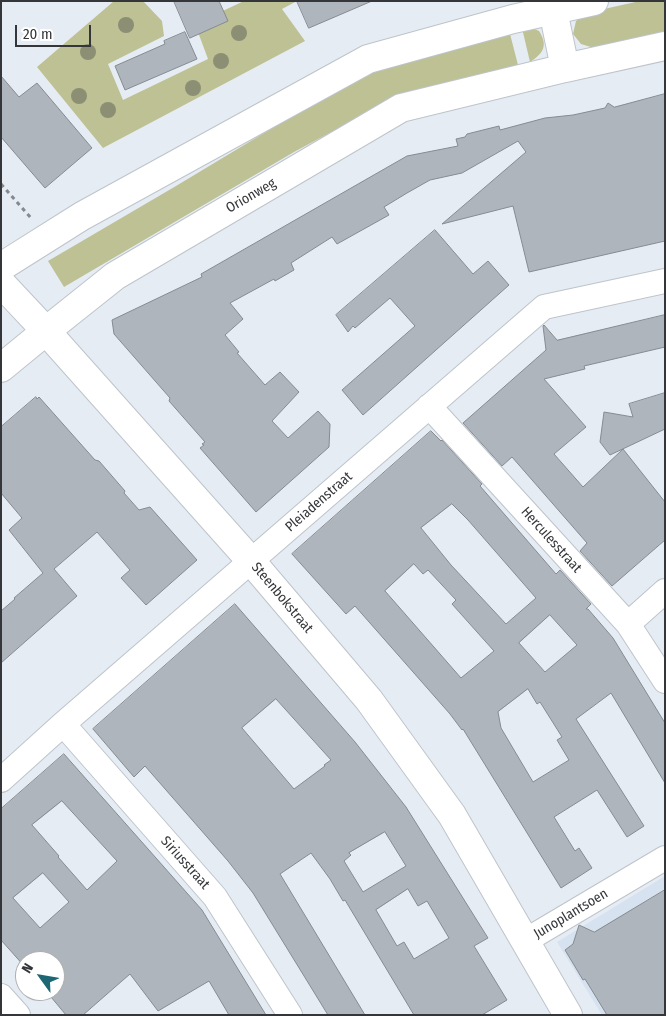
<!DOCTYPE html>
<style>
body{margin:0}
#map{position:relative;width:666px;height:1016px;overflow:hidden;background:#e6ecf3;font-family:"Fira Sans Condensed",sans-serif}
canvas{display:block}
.frame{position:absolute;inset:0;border:2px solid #343639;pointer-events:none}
.north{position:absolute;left:15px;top:951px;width:50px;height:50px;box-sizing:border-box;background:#fff;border:1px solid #aeafb0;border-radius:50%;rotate:302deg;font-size:14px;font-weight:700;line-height:20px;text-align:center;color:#343639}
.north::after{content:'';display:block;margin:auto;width:18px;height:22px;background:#1d6673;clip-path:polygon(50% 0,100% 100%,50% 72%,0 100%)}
.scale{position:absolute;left:15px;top:25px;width:76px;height:22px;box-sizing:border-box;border:2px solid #343639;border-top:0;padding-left:6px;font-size:15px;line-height:18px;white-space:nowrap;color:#343639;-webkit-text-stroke:4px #fff;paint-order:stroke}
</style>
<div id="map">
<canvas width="666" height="1016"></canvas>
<div class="frame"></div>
<div class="north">N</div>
<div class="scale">20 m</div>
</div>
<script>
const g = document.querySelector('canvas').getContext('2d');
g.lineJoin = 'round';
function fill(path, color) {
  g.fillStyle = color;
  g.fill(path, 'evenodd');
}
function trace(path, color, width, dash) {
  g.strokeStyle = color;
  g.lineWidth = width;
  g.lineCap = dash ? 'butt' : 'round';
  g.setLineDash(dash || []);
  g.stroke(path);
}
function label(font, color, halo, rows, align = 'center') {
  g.font = font + ' "Fira Sans Condensed",sans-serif';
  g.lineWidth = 4;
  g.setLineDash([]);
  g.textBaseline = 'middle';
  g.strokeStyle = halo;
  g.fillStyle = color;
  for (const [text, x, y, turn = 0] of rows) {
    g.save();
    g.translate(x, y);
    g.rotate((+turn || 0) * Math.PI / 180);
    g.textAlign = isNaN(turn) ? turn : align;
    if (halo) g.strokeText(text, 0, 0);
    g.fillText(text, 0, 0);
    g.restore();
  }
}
const built = new Path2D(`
 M665,876V1015H602L557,942Z`);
const green = new Path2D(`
 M114,1H143L162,21L164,36L108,64L123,100L208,59L195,24L244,1H297L282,9L305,41L103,148L37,67Z
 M640,1H665V32L594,48L581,44L573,34L576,21L586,13Z
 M530,27L539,31C548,45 544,53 530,62L522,28Z
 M509,30L518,65L400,95L294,152L64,287L48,261L176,186L372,68Z`);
const building = new Path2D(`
 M174,1H219L228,21L190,38Z
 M297,1H372L309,28Z
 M185,32L197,59L125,90L115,66L165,44L164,41Z
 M1,76L19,97L37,83L92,148L45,188L1,137Z
 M665,94V241L529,272L513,206L442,224L526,152L518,141L462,173L430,180L407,193L384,207L389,215L337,244L332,237L291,263L294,270L275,281L274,279L230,303L243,319L225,335L239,352L237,353L265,385L280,372L299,392L272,421L288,438L318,411L330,424L329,447L256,512L200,448L204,445L202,444L205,442L169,401L170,398L114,334L112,320L202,277L201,274L407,156L458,146L456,139L465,137L467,134L499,126L500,130L545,118L573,115L605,108L608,103L614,107Z
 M435,230L473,274L488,261L509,285L363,415L342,390L415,326L390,298L355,328L353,326L348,332L336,315Z
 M665,315V347L584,366L585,369L544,379L586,427L554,454L583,487L623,449L665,502V540L612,586L580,551L587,543L512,457L502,466L463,423L546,350L543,326L544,325L557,340Z
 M665,393V429L610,455L600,442L604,412L633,417L629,404Z
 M36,397L37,399L39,397L95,460L99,461L125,491L124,493L139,510L150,507L197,560L146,605L121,578L130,570L97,532L54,569L77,596L1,663V611L15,599L14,598L43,573L9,530L22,518L1,493V427Z
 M431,431L441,441L442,440L482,484L480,486L556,574L560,570L591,604L586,609H588L613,638L665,723V783L611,693L576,719L644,826L627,837L597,790L554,817L575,851L579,848L592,868L561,888L463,729L462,730L450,714L355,606L346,614L292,554ZM452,504L468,520L536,598L506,624L451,565L421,528ZM414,564L423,574L428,570L456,600L452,604L494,651L461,678L385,591ZM550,615L577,645L545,672L519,643ZM528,689L537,704L540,702L562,737L557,740L569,760L533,782L501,728L498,712Z
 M235,604L355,742L406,807L488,938L474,946L507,1000L482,1015H414L345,900L343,901L330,879L311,853L280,874L365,1015H328L253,893L228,861L145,766L134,777L93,729ZM276,699L331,760L324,765L325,766L294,789L242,728ZM385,832L406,866L363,892L344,861L351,855L349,853ZM408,889L418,906L427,901L449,938L414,959L404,942L397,946L376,910Z
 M64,754L202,910L266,1015H229L209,981L158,1011L130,974L83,1015H66L46,991H55V961H25V967L1,940V809ZM62,801L117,861L87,890L58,857L59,856L32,825ZM43,873L69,902L40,928L13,898Z
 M665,890V1015H607L585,979L583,980L565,950L573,944L579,925L594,932Z`);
const path = new Path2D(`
 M1,184L31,218`);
const minor = new Path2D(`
 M429,406L628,624L665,681
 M628,624L665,591
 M63,724L215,897L290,1015
 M1,780L63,724L544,307L665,281
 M525,941L665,858
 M1,996L18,1015`);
const tertiary = new Path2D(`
 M551,1L565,68
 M1,267L82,216L368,59L513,19L594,1
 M1,283L46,331L251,561L369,700L452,815L568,1015
 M1,368L46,331L115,276L401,108L565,68L665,46`);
const trees = [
 [126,25],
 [239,33],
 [88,52],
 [221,61],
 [193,88],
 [79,96],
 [108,110]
];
const streetNames = [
 ["Orionweg",251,196,-30],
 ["Pleiadenstraat",319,502,-41],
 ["Herculesstraat",551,540,48],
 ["Steenbokstraat",282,598,50],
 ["Siriusstraat",185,863,48],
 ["Junoplantsoen",571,914,-31]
];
fill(built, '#d6e2ef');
fill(green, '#bdc193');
fill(building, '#afb5bc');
trace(building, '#858b91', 1);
trace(minor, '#bec4cb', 26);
trace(tertiary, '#bec4cb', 30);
trace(path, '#86898e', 3, [4, 4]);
trace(minor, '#fff', 24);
trace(tertiary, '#fff', 28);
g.fillStyle = '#8c8f74';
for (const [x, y] of trees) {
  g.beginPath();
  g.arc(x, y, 8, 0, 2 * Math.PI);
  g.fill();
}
label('14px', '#343639', '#fff', streetNames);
</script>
